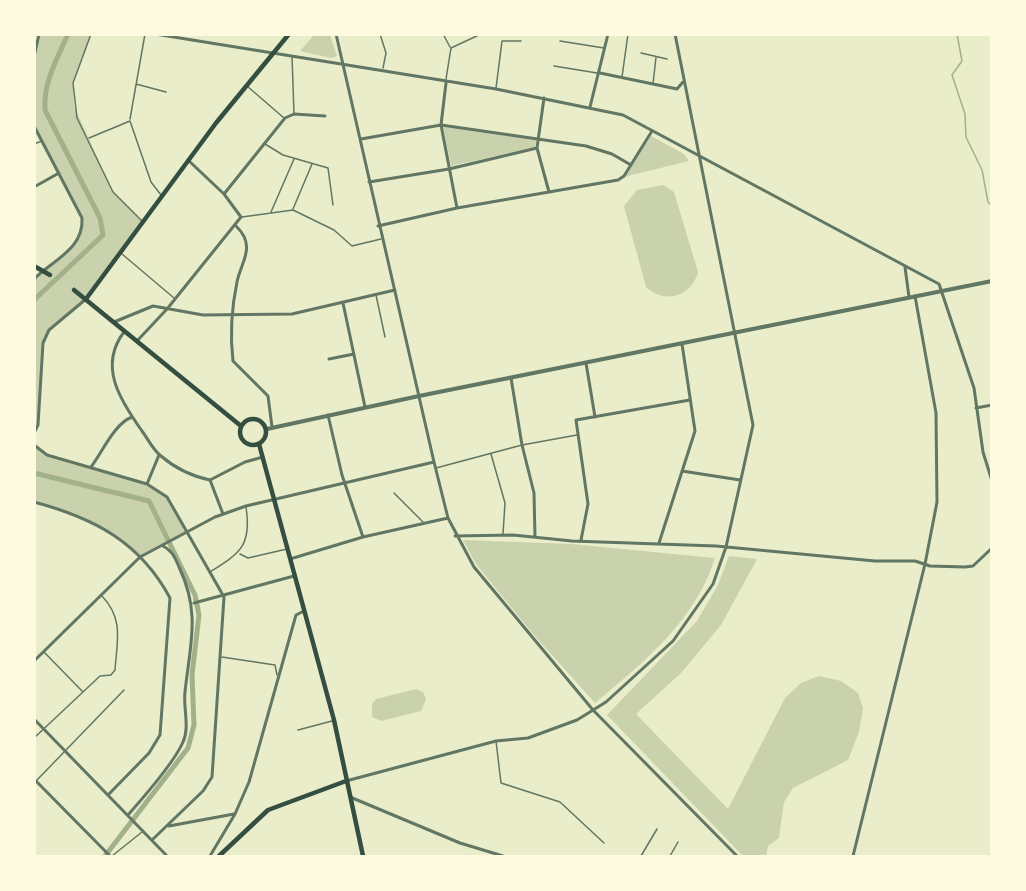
<!DOCTYPE html>
<style>
body{margin:0}
#map{position:relative;width:1026px;height:891px;overflow:hidden;background:#e9edc9;font-family:Figtree,sans-serif}
canvas{display:block}
.frame{position:absolute;inset:0;border:36px solid #fefae0;pointer-events:none}
</style>
<div id="map">
<canvas width="1026" height="891"></canvas>
<div class="frame"></div>
</div>
<script>
const g = document.querySelector('canvas').getContext('2d');
g.lineJoin = 'round';
function fill(path, color) {
  g.fillStyle = color;
  g.fill(path, 'evenodd');
}
function trace(path, color, width, dash) {
  g.strokeStyle = color;
  g.lineWidth = width;
  g.lineCap = dash ? 'butt' : 'round';
  g.setLineDash(dash || []);
  g.stroke(path);
}
const green = new Path2D(`
 M39,35H91L73,83L74,106L113,192L143,222L87,299L49,330L43,343L38,425L35,433V279L80,237L82,218L35,126V57Z
 M314,35H330L337,56L331,58L300,51Z
 M443,127L536,140L535,147L451,166Z
 M651,136L684,154L689,161L624,177Z
 M663,185L674,192L698,272C692,296 665,305 646,287L624,206L637,190Z
 M34,445L47,455L147,484L167,497L186,533L140,557C106,526 79,514 35,502Z
 M463,540L571,544L715,558C695,621 644,662 595,703L533,634L476,564Z
 M729,556L757,559L721,625L681,673L636,714L728,809L785,698L801,683L819,676L841,681L858,693L863,708L859,732L848,760L793,788L784,802L779,838L768,846L766,856H743L607,715L697,621L718,585Z
 M416,689L423,692L426,699L421,711L381,721L372,717V704L376,699Z`);
const stream = new Path2D(`
 M957,34L962,61L952,75L965,114L966,137L982,170L988,202L992,206`);
const canal = new Path2D(`
 M34,300L103,235L100,218L45,110C43,83 57,59 68,34
 M34,473L149,501L195,595L199,615L192,675L194,725L188,748L105,856`);
const service = new Path2D(`
 M91,34L73,83L77,118L113,192L142,221
 M380,34L386,53L383,68
 M443,34L450,47
 M560,41L604,48
 M641,53L667,59
 M292,56L294,114
 M554,66L597,73
 M622,77L628,34
 M446,79L451,48L481,34
 M136,84L166,92
 M653,84L656,57
 M247,86L284,118
 M496,88L502,41H521
 M130,119L145,34
 M89,138L130,121L151,182L161,195
 M34,144L42,141
 M265,144L283,155L328,168L333,205
 M293,209L312,164
 M271,212L294,159
 M242,217L293,210L334,230L352,246L381,239
 M122,254L174,298
 M376,295L385,337
 M491,454L505,503L503,534
 M436,468L522,445L577,435
 M394,493L423,522
 M240,554L248,558L287,549
 M210,572C240,553 252,546 246,507
 M44,652L83,692
 M222,657L275,665L277,675
 M298,730L332,721
 M34,738L100,676L111,675L115,670C117,641 124,619 102,596
 M496,741L501,783L560,802L604,843
 M37,780L124,690
 M112,856L142,832
 M635,856H638
 M641,856L657,829
 M670,856L678,842`);
const minor = new Path2D(`
 M155,34L496,89L623,115L939,284L974,388L983,452L992,481
 M336,34L434,462L448,518L474,567L593,710L737,856
 M34,57L39,34
 M600,73L677,89L683,82
 M446,83L441,125L457,208
 M544,98L537,148L549,192
 M590,107L608,34
 M34,126L82,218C84,249 53,260 34,279
 M361,139L441,125L586,146L612,154L631,165
 M369,182L449,169L537,148
 M34,187L59,173
 M224,194L285,118L294,114L325,116
 M236,226C257,246 241,262 237,282C232,306 230,336 233,361L268,396L272,427
 M378,226L457,208L618,180L624,176L652,131
 M905,267L909,297
 M343,303L365,407
 M114,322L153,306L203,315L292,314L395,290
 M124,332C98,366 120,400 142,431C148,439 153,450 161,456C176,469 191,476 210,480L245,462L263,457
 M137,341L167,309L241,217L224,194L188,160
 M329,359L354,354
 M586,363L595,417
 M511,378L522,445L534,493L535,537
 M976,408L992,405
 M328,415L342,475L363,537
 M34,433L38,425L43,343L49,330L86,299
 M34,445L47,455L147,484L167,497L224,597L212,777L203,791L152,840
 M91,467C103,451 114,424 132,417
 M682,471L740,480
 M210,480L223,514
 M147,484L159,455
 M34,502C94,518 140,542 170,598L160,735L149,753L108,795
 M455,536L513,535L572,541L716,546L875,561H915L930,566L965,567L973,566L992,548
 M581,540L588,504L576,420L690,400
 M659,543L695,431L682,344
 M290,559L363,537L448,518
 M194,603L294,576
 M34,661L140,557L215,517L246,506L434,462
 M34,719L167,856
 M34,779L110,856
 M346,781L496,741L528,738L577,720L606,702L673,641L713,584L726,547L753,425L675,34
 M350,797L460,843L503,856
 M128,815C143,798 175,761 183,742C190,727 183,708 185,692C190,644 201,613 179,567C175,558 173,551 163,546
 M169,826L234,814
 M210,856L235,814L249,782L296,615L304,611
 M853,856L925,564L937,502L936,413L915,296`);
const tertiary = new Path2D(`
 M267,429L419,396L992,281`);
const secondary = new Path2D(`
 M34,266L50,275
 M74,290L241,426
 M86,299L216,123L289,34
 M240 432a13 13 0 1 1 26 0a13 13 0 1 1-26 0Z
 M259,444L334,720L363,856
 M219,856L268,810L346,781`);
fill(green, '#cad2ad');
trace(stream, '#a3b18a', 1.5);
trace(canal, '#a3b18a', 5);
trace(service, '#617663', 1.5);
trace(minor, '#617663', 3);
trace(tertiary, '#617663', 4);
trace(secondary, '#344e41', 4.5);
</script>
